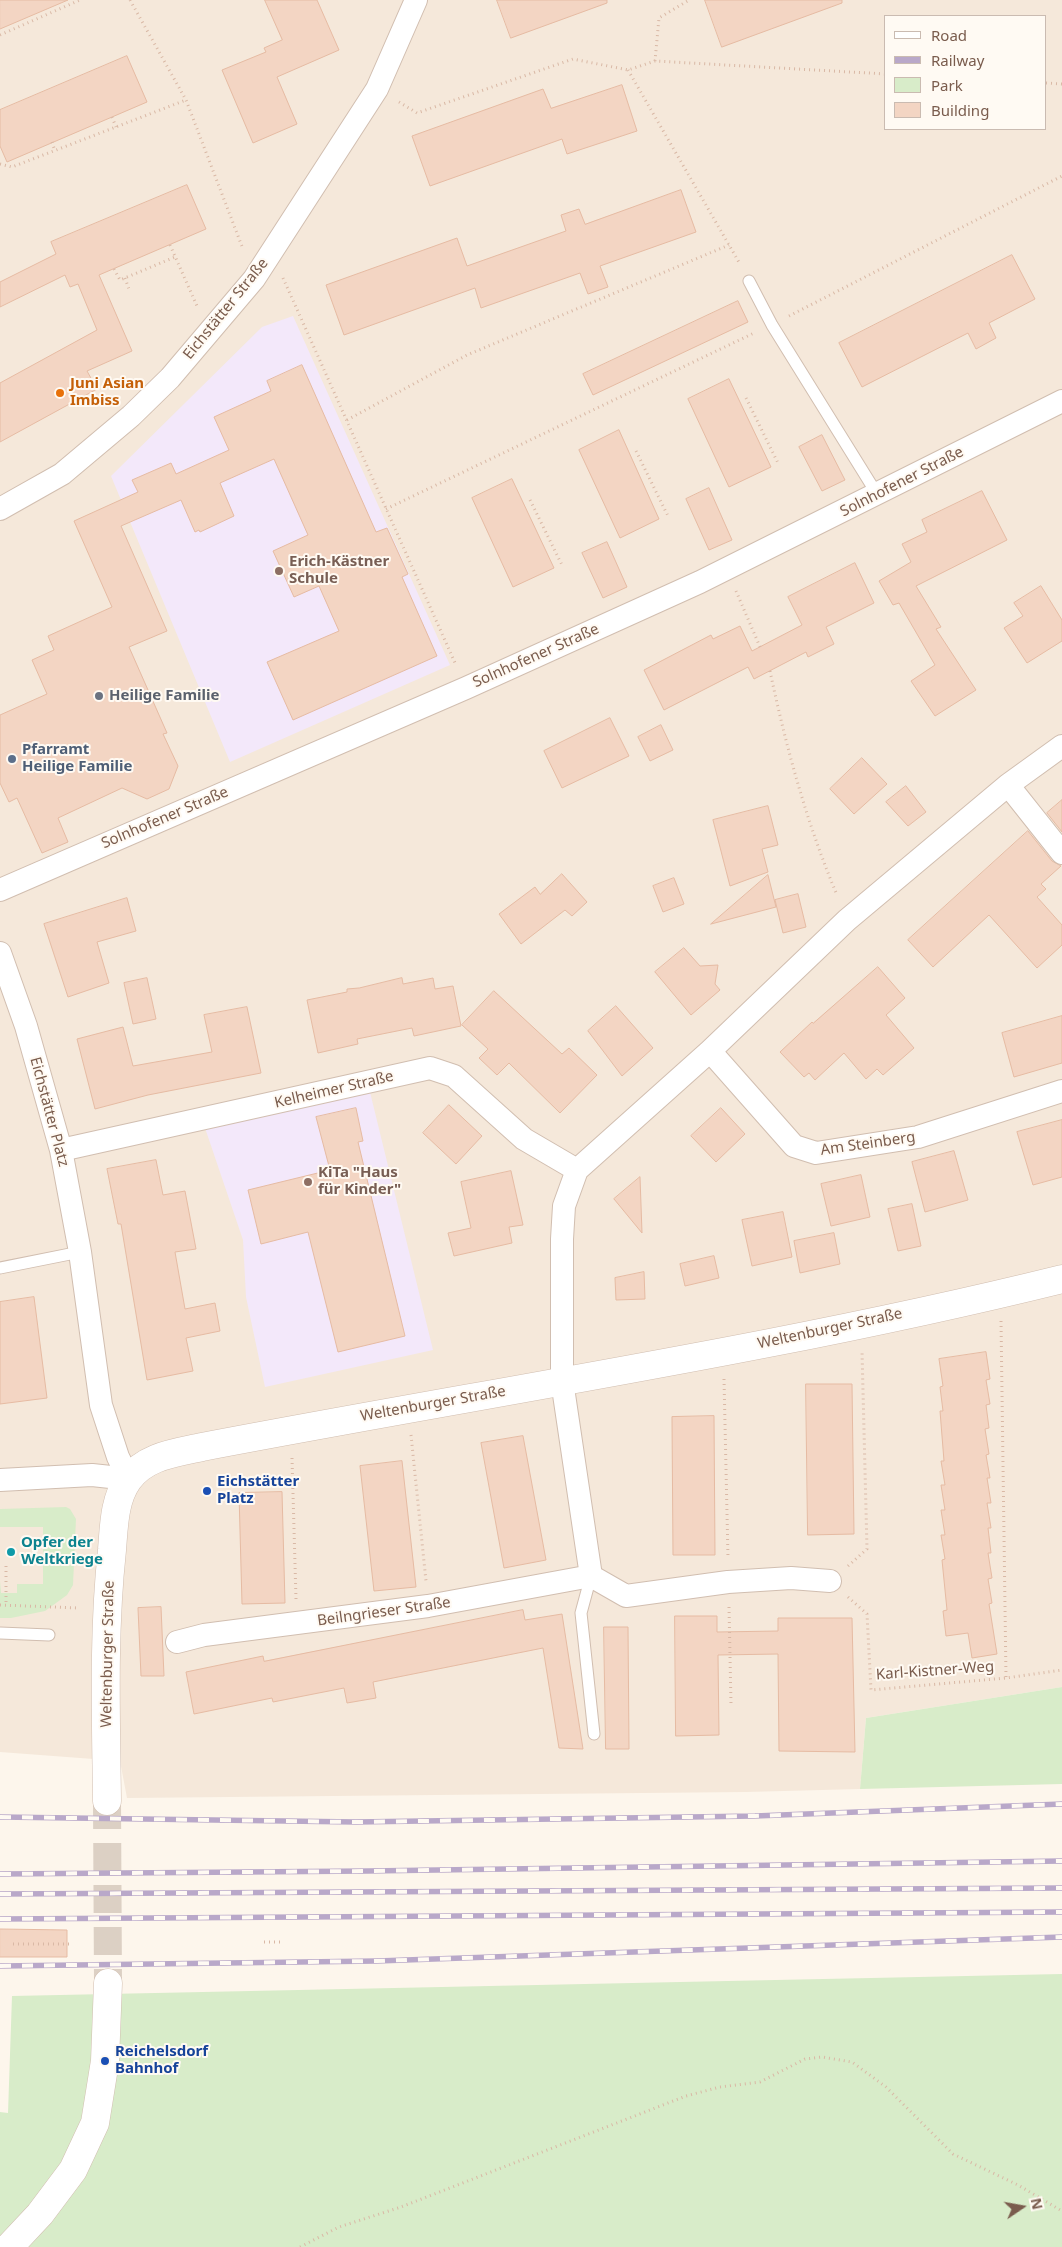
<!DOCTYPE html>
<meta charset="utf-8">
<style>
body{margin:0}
#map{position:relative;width:1062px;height:2247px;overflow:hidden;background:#fdf6ec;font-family:"Noto Sans",sans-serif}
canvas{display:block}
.legend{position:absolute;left:884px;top:15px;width:162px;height:115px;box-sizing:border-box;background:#fffaf3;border:1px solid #cabbb1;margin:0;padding:6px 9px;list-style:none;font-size:15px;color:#7a5c4d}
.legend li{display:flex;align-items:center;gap:10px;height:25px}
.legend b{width:25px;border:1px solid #cabbb1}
.north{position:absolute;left:997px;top:2182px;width:50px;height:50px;-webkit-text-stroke:4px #fffaf3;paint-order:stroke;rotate:78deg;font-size:14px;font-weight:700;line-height:20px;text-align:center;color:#7a5c4d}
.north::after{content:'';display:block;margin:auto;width:18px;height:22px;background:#7a5c4d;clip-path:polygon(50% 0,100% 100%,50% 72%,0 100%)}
</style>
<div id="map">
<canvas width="1062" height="2247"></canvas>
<ul class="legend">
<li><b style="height:6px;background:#fff"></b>Road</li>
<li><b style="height:6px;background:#b9a8c9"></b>Railway</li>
<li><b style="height:14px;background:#d8ecc9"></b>Park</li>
<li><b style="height:14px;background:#f3d5c3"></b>Building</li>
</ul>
<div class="north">N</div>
</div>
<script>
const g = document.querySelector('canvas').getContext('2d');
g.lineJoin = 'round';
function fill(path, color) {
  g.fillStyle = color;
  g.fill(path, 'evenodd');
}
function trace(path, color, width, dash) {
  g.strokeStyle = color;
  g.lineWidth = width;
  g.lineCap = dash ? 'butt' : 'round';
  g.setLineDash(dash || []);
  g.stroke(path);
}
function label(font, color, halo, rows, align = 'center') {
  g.font = font + ' "Noto Sans",sans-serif';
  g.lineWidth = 4;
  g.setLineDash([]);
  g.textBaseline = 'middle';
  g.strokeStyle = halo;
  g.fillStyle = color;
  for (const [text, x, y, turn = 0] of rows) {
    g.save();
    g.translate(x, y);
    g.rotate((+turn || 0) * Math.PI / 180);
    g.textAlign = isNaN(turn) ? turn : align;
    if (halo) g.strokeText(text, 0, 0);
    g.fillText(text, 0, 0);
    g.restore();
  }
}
const residential = new Path2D(`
 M0,0H1062V1687L866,1718L860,1789L746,1792L127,1798L120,1761L0,1752ZM886,16H1046V129H886Z`);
const education = new Path2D(`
 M293,316L450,665L230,762L111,476L262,327Z
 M369,1088L433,1350L265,1387L246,1297L243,1240L204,1125Z`);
const green = new Path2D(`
 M66,1507L70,1509L76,1519L73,1585L67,1595L45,1611L11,1618H0V1581L1,1593H17V1584H43V1527H0V1509Z
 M1062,1687V1784L860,1789L866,1718Z
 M1062,1974V2247H0V2112L8,2113L12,1996Z`);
const building = new Path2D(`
 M0,0H68L0,29Z
 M265,0H317L339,50L277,77L297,124L253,143L222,70L266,52L264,48L282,40Z
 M497,0H607V3L511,38Z
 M705,0H842V3L722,47Z
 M127,56L147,102L7,162L0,146V110Z
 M622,85L637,131L567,154L562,139L430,186L412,136L543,89L551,108Z
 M187,185L206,229L99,275L132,351L87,371L97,389L0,442V383L97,330L78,284L70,287L65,275L0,307V282L56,254L51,242Z
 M681,190L696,232L600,266L608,287L588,294L580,273L481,308L475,288L344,335L326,285L457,238L467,266L566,231L561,215L579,209L585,224Z
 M1012,255L1035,299L989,323L996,338L976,349L968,333L862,387L839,343Z
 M738,301L748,322L593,395L583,374Z
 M302,365L376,532L387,528L408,574L402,577L437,656L293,720L267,662L339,631L319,586L294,597L273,551L308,535L274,459L220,483L234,516L200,532L199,530L195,532L181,500L121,526L167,631L129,647L167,733L163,734L178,766L169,789L147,799L122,788L58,818L68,842L42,853L17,798L9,802L0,783V715L47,694L32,660L54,650L48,636L112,607L74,521L138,492L132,480L171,463L176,474L229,450L214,417L271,391L267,381Z
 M729,379L771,467L729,487L688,399Z
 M619,430L659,519L620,538L579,450Z
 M822,435L845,480L822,491L799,447Z
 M512,479L554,568L513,587L472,498Z
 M709,488L732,540L709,550L686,499Z
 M982,491L1007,540L916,586L941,627L936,629L976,690L935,716L911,681L935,665L899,603L893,605L879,581L911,562L902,544L927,532L922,520Z
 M607,542L627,587L603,598L582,553Z
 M855,563L874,603L826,627L834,644L808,657L806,652L754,679L748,667L664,710L644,670L711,635L713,639L740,626L752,651L802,625L788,597Z
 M1041,586L1062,620V641L1027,663L1004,628L1023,616L1014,603Z
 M610,718L629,756L562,788L544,751Z
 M661,725L673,750L650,761L638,737Z
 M862,758L887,784L854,814L830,789Z
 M906,786L926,812L908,826L886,802Z
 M1062,800V832L1047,813Z
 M768,806L778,845L762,849L768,872L730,886L713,820Z
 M1028,831L1052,861L1061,866L1041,884L1046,889L1037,897L1062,925V945L1037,968L989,915L933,967L908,940Z
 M562,874L587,902L572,916L565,910L521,944L499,914L535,887L540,894Z
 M768,875L776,907L711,924Z
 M674,878L684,904L663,912L653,886Z
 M798,894L806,927L783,933L775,900Z
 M127,898L136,931L97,942L109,983L68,997L44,924Z
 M684,948L700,966L718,965L715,984L720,990L691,1015L655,972Z
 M878,967L905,998L886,1015L914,1048L883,1075L877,1069L866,1079L844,1053L815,1080L809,1073L804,1077L780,1052L812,1022L813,1023Z
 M147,978L156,1019L133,1024L124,983Z
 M402,978L403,984L433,978L435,989L453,986L461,1026L414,1036L412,1028L357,1039L358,1044L318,1053L307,1000L347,992V989L359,988Z
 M494,991L562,1054L569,1048L597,1075L560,1113L509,1063L497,1075L479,1058L488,1049L462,1025Z
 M616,1006L653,1048L622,1076L588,1031Z
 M247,1007L261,1073L148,1095L95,1109L77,1039L123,1027L133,1066L212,1052L204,1015Z
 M1062,1016V1063L1014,1077L1002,1033Z
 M449,1105L482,1136L456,1164L423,1133Z
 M356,1108L363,1141L358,1142L405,1336L338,1352L308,1232L261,1244L248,1190L330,1170L316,1117Z
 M721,1108L745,1134L716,1162L691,1136Z
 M1062,1120V1177L1033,1185L1017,1132Z
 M954,1151L968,1200L925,1212L912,1162Z
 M156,1160L163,1195L185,1191L196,1249L175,1252L185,1309L215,1303L220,1331L186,1338L193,1371L147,1380L121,1224H118L107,1169Z
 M511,1171L523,1225L509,1227L512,1243L454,1256L448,1233L471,1228L461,1182Z
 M861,1175L870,1217L831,1226L821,1184Z
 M640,1177L642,1233L614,1199Z
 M912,1204L921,1246L898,1251L888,1209Z
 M783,1212L792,1257L752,1266L742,1220Z
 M834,1233L840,1264L800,1273L794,1241Z
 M714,1256L719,1278L685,1286L680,1264Z
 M644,1272L645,1299L616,1300L615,1278Z
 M34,1297L47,1398L0,1404V1302Z
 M986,1352L990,1379L986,1380L990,1404L986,1405L989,1428L985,1429L989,1454L986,1455L990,1478H987L991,1503H987L991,1528H988L991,1553H988L992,1578L988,1579L992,1603L989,1604L997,1654L972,1658L968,1633L946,1636L943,1611L947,1610L942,1560L945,1559L941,1535H945L941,1510H945L941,1485H945L941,1461H944L940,1411H943L940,1387L943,1386L939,1359Z
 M806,1384H852L854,1534L808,1535Z
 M714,1416L715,1555H673L672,1417Z
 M523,1436L546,1560L504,1568L481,1443Z
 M402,1461L416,1587L374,1591L360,1466Z
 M282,1492L285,1603L242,1604L239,1493Z
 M161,1607L164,1676H141L138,1608Z
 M523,1610L525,1620L562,1614L583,1749L559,1748L543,1648L373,1682L376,1698L347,1703L344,1688L273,1702L272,1698L194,1714L186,1672L263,1656L264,1661Z
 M675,1616H717V1632L778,1631V1618H852L855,1752L779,1751L778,1654L718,1655L719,1735L676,1736Z
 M604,1627H628L629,1749H606Z
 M0,1929L67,1930V1957H0Z`);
const tertiaryTunnel = new Path2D(`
 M107,1801L108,1983`);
const path = new Path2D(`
 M130,0L186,100L243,249
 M0,35L80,0
 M655,61L659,18L689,0
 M628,70L740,264
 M1046,83L1062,84
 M399,102L417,113L573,59L628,70L655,61L886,74
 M112,117L116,127
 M52,142L55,151
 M0,164L12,167L186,100
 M170,245L197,306
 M114,269L120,280L175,257
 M125,278L130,292
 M283,278L456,665
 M789,316L1062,176
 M746,398L778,463
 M347,420L467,355L729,245
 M636,451L668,516
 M530,500L562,565
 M386,509L754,333
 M736,591L760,647
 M770,671C786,747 807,824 837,895
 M1001,1321L1006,1678
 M724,1379L728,1558
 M411,1435L426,1581
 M292,1458L296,1599
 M6,1566V1605
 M848,1566L867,1549L862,1351
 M848,1597L867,1614L871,1690L1006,1678L1062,1670
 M0,1605L79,1608
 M729,1607L731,1705
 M264,1942H281
 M13,1944H69
 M300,2247L339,2227L401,2207L686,2096L720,2087L760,2082L805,2059L822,2057L852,2062L886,2087L953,2154L1018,2185L1062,2211`);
const service = new Path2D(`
 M749,281L772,325L877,494
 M0,1268L80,1252
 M591,1576L581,1613L594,1734
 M0,1633L49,1635`);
const minor = new Path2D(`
 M0,509L62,474L131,416L170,378L254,279L377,89L416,0
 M1008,785L1062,853
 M0,890L466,688L700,582L1062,401
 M0,953L26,1026L61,1150L80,1252L101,1405L118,1457L129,1479
 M710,1051L794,1146L816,1153L918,1137L1062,1091
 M61,1150L430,1068L454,1076L524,1139L577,1170
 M0,1480L92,1475L129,1479
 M591,1576L562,1381V1239L564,1206L577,1170L710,1051L847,920L1008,785L1062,746
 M177,1642L204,1635L428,1606L591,1576L626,1596L728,1582L791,1578L830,1581`);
const tertiary = new Path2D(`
 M107,1801C106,1717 103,1633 112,1550C114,1526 114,1500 128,1480C145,1456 175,1453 202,1447C489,1392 779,1349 1062,1279
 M9,2247L40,2214L73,2170L95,2123L105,2061L108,1983`);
const rail = new Path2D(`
 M0,1817L356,1822L755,1816L1062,1804
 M0,1874L368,1871L1062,1861
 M0,1894L1062,1888
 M0,1919L1062,1912
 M0,1966L377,1961L1062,1937`);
const markers = [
 [60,393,5,"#e8710a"],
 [279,571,5,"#8d6e63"],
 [99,696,5,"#6b7280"],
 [12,759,5,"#5c6f8a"],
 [308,1182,5,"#8d6e63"],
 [207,1491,5,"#1a4fb4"],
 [11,1552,5,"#0f9aa8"],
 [105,2061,5,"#1a4fb4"]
];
const streetNames = [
 ["Eichstätter Straße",226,309,-51],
 ["Solnhofener Straße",902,482,-27],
 ["Solnhofener Straße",536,656,-24],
 ["Solnhofener Straße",165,818,-23],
 ["Kelheimer Straße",334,1090,-13],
 ["Eichstätter Platz",49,1112,75],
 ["Am Steinberg",868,1144,-8],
 ["Weltenburger Straße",830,1329,-12],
 ["Weltenburger Straße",433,1404,-10],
 ["Beilngrieser Straße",384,1612,-8],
 ["Weltenburger Straße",108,1654,-89],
 ["Karl-Kistner-Weg",935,1671,-4]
];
const foodNames = [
 ["Juni Asian",70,384],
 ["Imbiss",70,401]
];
const educationNames = [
 ["Erich-Kästner",289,562],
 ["Schule",289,579],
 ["KiTa \"Haus",318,1173],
 ["für Kinder\"",318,1190]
];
const worshipNames = [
 ["Heilige Familie",109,696]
];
const serviceNames = [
 ["Pfarramt",22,750],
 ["Heilige Familie",22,767]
];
const transitNames = [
 ["Eichstätter",217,1482],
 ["Platz",217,1499],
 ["Reichelsdorf",115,2052],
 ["Bahnhof",115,2069]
];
const cultureNames = [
 ["Opfer der",21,1543],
 ["Weltkriege",21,1560]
];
fill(residential, '#f5e8da');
fill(education, '#f3e8fa');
fill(green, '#d8ecc9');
fill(building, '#f3d5c3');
trace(building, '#e6bba3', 1);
trace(tertiaryTunnel, '#dcd0c4', 28, [28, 14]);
trace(service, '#d1beb0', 13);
trace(minor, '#d1beb0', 24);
trace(tertiary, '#d1beb0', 29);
trace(path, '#d9b8a5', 3, [1, 4]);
trace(service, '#fff', 11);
trace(minor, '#fff', 22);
trace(tertiary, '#fff', 28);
trace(rail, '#b9a8c9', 5.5);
trace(rail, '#fffaf3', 4, [11]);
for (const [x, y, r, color] of markers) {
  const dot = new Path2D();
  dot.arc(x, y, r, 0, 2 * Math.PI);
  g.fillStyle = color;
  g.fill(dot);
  trace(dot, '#fffaf3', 2);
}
label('15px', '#7a5c4d', '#fffaf3', streetNames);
label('bold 15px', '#c56008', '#fffaf3', foodNames, 'left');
label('bold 15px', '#785e54', '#fffaf3', educationNames, 'left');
label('bold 15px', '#5b616d', '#fffaf3', worshipNames, 'left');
label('bold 15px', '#4e5e75', '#fffaf3', serviceNames, 'left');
label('bold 15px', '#164399', '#fffaf3', transitNames, 'left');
label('bold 15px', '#0d838f', '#fffaf3', cultureNames, 'left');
</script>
